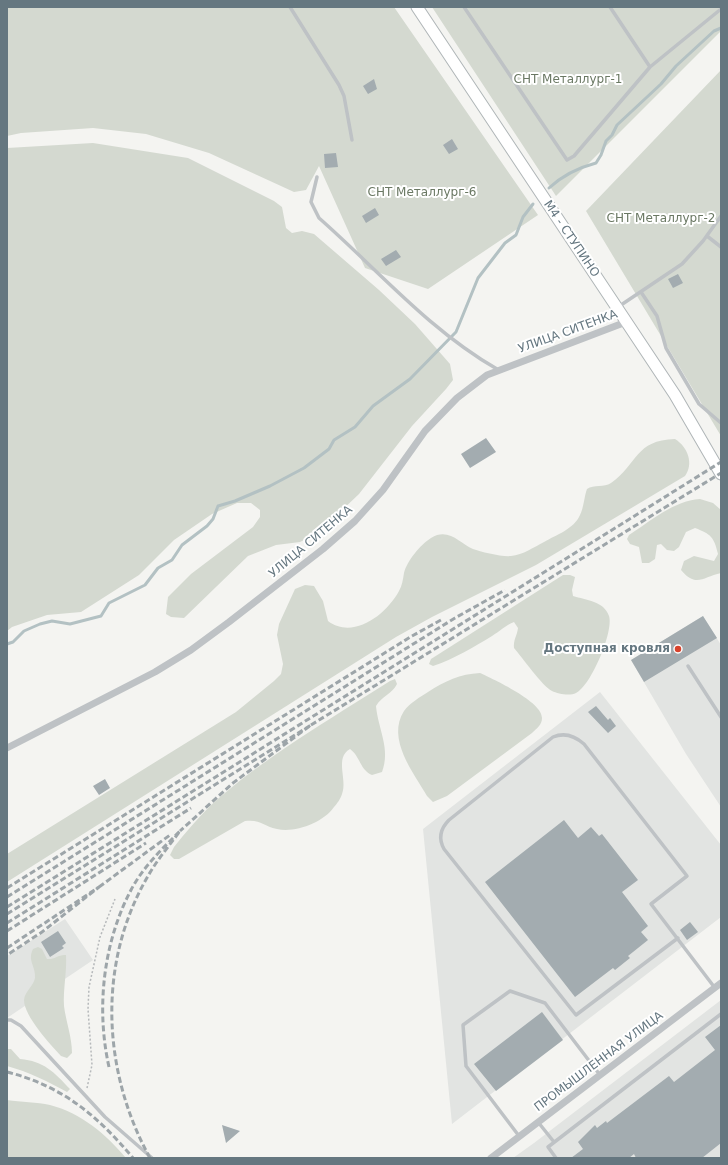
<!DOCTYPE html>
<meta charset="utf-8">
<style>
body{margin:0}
#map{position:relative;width:728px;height:1165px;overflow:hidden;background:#f4f4f1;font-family:"DejaVu Sans",sans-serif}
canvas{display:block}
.frame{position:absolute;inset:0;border:8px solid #657780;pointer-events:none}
</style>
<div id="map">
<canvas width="728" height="1165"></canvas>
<div class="frame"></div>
</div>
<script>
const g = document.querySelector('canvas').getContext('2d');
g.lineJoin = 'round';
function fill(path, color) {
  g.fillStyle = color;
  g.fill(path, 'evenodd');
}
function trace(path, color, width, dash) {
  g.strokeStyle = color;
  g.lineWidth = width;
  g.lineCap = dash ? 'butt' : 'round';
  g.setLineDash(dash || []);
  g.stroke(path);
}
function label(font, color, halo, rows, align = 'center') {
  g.font = font + ' "DejaVu Sans",sans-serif';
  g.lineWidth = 4;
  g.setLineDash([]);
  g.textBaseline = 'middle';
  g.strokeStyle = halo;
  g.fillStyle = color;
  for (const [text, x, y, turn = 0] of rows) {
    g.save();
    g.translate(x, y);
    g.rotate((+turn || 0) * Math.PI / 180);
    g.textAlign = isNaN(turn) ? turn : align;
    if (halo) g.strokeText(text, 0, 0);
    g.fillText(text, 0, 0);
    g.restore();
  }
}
const built = new Path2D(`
 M703,616L721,645V807L686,754L631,660Z
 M600,692L721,845V917L452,1124L423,829Z
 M65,919L93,960L7,1018V956Z
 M721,1000V1158H513L534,1143Z`);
const green = new Path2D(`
 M7,7H394L538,215L428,289L365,268L319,166L306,190L294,192L209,153L146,134L93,128L21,133L7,136Z
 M432,7H721V31L556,196Z
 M721,70V436L586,211Z
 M93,143L188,158L274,201L282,207L286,228L292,233L302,231L314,234L379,290L415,324L450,364L453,380L446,389L412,426L359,494L318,533L300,542L276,545L248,556L184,618L171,617L166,614L168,597L191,574L253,527L260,517V510L251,503H237L212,514L174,540L139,575L81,612L47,615L12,627L7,631V148Z
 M675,439C688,447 694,464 685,476L536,565L432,617L396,637L7,882V854L236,712L274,681L281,674L283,664L277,635L279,624L295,589L305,585L314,586L323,601L328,621C353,640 386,615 399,591C402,586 403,579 404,573C407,561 420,545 431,538C449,527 460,544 473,549C481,552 502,557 511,556C523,555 534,547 544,542C556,535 574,529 580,515C584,507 584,497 587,489C594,484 604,488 611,483C638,464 635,440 675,439Z
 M700,499L713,503L721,510V573C703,577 696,588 681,570L684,561L694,556L714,561L718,554C714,537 711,534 695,528L686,532L679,547L674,551L667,550L661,544L657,545L655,559L649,563H642L639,547L630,544L627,539L629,535C651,521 673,501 700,499Z
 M563,575H570L575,577L572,590L573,596C586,600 604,601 609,616C614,631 591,686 576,693C570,696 558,694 552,691C542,686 522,657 514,648C513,640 517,636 518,628L514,622C506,625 500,631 492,636C474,647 454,659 433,666L429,664L431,659Z
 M480,673C493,679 543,702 542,718C542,725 537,728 532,733L447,796L433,802L427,796C414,773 386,739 404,711C410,703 420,697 428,692C445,681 460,674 480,673Z
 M395,679L397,684C392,694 382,696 376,706C378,729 391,749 382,772L372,775C360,770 360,756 350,749C334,758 348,780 342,794C341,798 337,804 334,807C323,823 295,833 277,829C263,826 261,819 245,821L179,859H174L170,855L174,847C185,833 197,819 210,806C264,757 329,720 390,681Z
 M38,947L42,949L47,959C54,960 59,954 66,955C67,972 63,989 64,1006C66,1022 72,1037 72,1053L67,1058L61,1056C50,1044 24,1016 24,1000C25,991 33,987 35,978C36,966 27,961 33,949Z
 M7,1049H11L20,1059C44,1061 54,1072 70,1089L67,1092C47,1081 29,1072 7,1066Z
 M7,1100C21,1102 37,1102 50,1105C81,1113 106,1134 126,1158H7Z`);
const stream = new Path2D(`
 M549,188C563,175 577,168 596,163L601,155L606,141L612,135L617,125L661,84L676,66L714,31L721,28
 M7,644L13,642L24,631L40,624L52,621L70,624L101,616L109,603L145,585L158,568L172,560L182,545L207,526L213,519L218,506L235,501L270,486L304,468L329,449L334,440L355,427L373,406L410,379L456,332L478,278L505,243L516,235L523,217L533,204`);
const building = new Path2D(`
 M374,79L377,89L368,94L363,86Z
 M452,139L458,149L449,154L443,145Z
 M336,153L338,167L325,168L324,154Z
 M375,208L379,215L366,223L362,216Z
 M396,250L401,257L386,266L381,259Z
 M678,274L683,283L673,288L668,279Z
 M486,438L496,452L470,468L461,454Z
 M703,616L717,638L644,682L631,660Z
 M596,706L608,720L610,718L616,726L608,733L588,712Z
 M105,779L110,788L99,795L93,786Z
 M564,820L578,838L591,827L599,836L602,834L638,880L622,892L648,926L641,932L648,940L628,956L630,958L615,970L613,968L575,997L485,882Z
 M690,922L698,932L687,940L680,930Z
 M58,931L66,943L62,946L64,948L50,957L41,942Z
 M542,1012L563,1040L496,1091L474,1064Z
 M721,1025V1143L702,1158H636L634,1154L629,1158H571L583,1149L578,1142L595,1125L597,1128L606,1121L607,1123L669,1076L674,1082L715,1050L705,1037Z
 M222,1125L240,1131L226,1143Z`);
const path = new Path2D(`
 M87,1088L92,1065L88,1009L89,987L100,937L115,899`);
const lane = new Path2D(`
 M290,7L339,85L344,96L352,140
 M464,7L567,160L574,156L650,67L721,9
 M610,7L650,67
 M317,177L311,202L319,218C377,269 429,330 497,369
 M707,236L721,247
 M641,292L657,316L666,348L699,404L721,423
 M618,307L682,264L703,241L721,216
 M688,666L721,717
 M678,938L576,1015L444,849C438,838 440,829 449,820L553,737C565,732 575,736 584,744L687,876L651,904L715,988
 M7,1020H11L21,1026L105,1117L152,1158
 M538,1122L554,1142
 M519,1136L466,1066L463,1025L510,991L545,1003L600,1075
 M556,1158L548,1147L721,1014`);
const street = new Path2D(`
 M7,748L155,672L191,650L229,622L323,549L355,521L383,490L425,431L457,398L487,375L626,322
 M491,1158L721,983`);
const primary = new Path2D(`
 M417,7L675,395L721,474`);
const rail = new Path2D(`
 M311,725L721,473
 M99,887L170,835
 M7,888L412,636L441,620
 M7,897L455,618L505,590
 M7,907L721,462
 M7,914L311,725L233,783L180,831
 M7,923L191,808
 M7,931L146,843
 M7,948L99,887L42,932L7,955
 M109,1067C96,1009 103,943 131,890C143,867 162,849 180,831C169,846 157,860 148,876C97,963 102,1071 150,1158
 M7,1072C62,1086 97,1115 133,1158`);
const markers = [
 [678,649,4,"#d8432d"]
];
const parkNames = [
 ["СНТ Металлург-1",568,80],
 ["СНТ Металлург-6",422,193],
 ["СНТ Металлург-2",661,219]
];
const streetNames = [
 ["М4 - СТУПИНО",571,239,56],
 ["УЛИЦА СИТЕНКА",568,332,-20],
 ["УЛИЦА СИТЕНКА",311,542,-40],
 ["ПРОМЫШЛЕННАЯ УЛИЦА",599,1062,-37]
];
const poiNames = [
 ["Доступная кровля",670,649]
];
fill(built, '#e2e4e2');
fill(green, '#d4d9d0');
trace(stream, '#b3c1c3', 3);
fill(building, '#a3acb0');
trace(primary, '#afb5b7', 13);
trace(path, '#b6b9bb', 1.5, [2, 2]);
trace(lane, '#bec2c5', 3.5);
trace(street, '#bec2c5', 7);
trace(primary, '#fff', 11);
trace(rail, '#9da5a9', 3, [6, 3]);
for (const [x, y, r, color] of markers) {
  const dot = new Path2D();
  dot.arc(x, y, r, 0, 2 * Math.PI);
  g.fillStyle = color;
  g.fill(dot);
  trace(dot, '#fff', 1.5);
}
label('12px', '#6a7863', '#fff', parkNames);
label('12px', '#657780', '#fff', streetNames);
label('bold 12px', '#657780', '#fff', poiNames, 'right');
</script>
